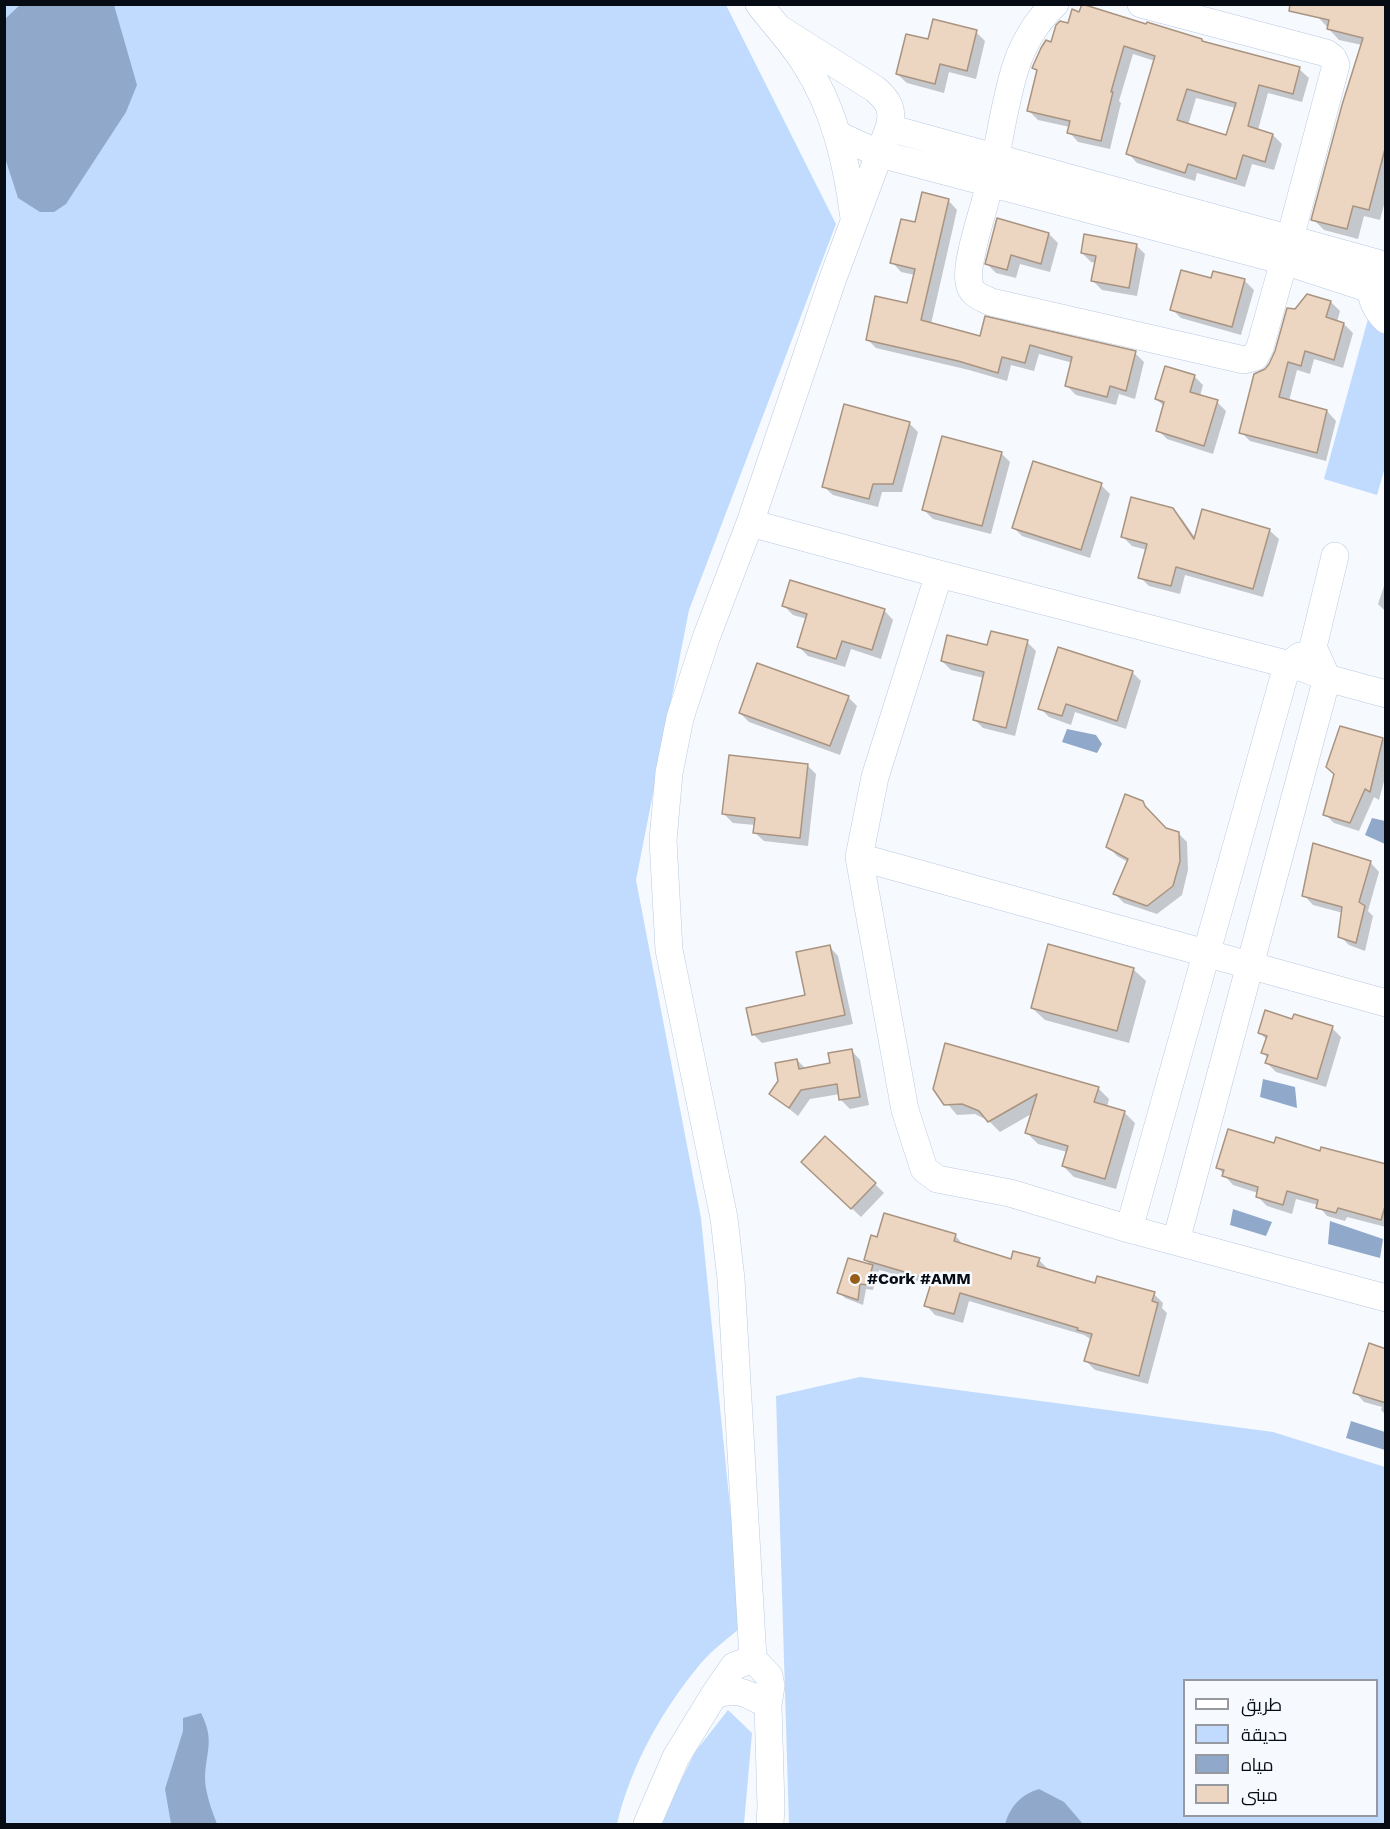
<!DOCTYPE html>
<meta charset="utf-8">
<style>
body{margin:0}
#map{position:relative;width:1390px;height:1829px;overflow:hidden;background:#f6f9fe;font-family:"Work Sans",Cairo,sans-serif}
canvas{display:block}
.frame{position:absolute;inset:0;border:6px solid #070c14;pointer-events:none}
.legend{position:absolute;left:1183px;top:1679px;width:195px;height:138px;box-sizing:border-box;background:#f6f9fe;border:2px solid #969aa0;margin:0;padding:8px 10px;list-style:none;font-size:18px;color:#070c14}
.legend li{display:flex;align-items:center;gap:12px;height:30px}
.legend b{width:30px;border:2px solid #969aa0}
</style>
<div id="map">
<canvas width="1390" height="1829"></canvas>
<div class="frame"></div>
<ul class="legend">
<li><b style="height:8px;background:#fff"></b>طريق</li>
<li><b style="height:16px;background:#c0dbfe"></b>حديقة</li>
<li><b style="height:16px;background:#90a9cb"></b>مياه</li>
<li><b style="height:16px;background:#ecd6c1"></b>مبنى</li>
</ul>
</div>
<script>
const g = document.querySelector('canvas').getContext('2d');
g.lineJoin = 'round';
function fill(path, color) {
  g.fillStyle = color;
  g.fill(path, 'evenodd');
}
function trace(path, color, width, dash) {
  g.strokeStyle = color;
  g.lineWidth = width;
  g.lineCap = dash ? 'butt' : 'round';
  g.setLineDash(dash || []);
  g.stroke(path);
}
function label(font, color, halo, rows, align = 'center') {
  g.font = font + ' "Work Sans",sans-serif';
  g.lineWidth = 5;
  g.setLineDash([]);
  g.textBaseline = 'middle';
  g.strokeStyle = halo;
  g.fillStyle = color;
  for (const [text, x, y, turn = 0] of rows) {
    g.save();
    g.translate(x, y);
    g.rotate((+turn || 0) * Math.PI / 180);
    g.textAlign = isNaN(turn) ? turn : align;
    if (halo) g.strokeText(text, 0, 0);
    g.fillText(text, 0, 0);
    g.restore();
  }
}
const green = new Path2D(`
 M5,5H726L836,224L689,610L636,880L701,1218L742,1626C729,1638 713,1649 701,1663C662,1710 631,1765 617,1824H5Z
 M1368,319L1385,331V467L1377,495L1324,479Z
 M860,1377L1273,1432L1385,1467V1824H789L776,1396ZM1184,1680H1376V1816H1184Z
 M728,1710L752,1733L744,1824H662L671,1801L695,1752Z`);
const water = new Path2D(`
 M21,4L114,5L137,85L126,112L66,204L54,212H40L18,198L5,158V19Z
 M1067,729L1096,735L1102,744L1097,753L1062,742Z
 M1372,818L1385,821V844L1365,835Z
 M1263,1079L1295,1087L1297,1108L1260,1097Z
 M1233,1209L1272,1222L1266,1236L1230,1225Z
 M1330,1221L1383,1239L1380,1258L1328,1244Z
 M1351,1421L1385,1432V1450L1346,1438Z
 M201,1713C215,1741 206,1750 205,1778C205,1792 212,1811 217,1824H171L165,1789L183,1731V1718Z
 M1039,1789L1064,1802L1083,1824H1005C1010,1807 1021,1794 1039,1789Z`);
const shadow = new Path2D(`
 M1386,4V197L1380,220L1364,216L1358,239L1324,230L1313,219L1362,45L1339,40L1318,17Z
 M976,32L985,41L976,79L949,72L944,93L907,83L897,74L929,41Z
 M1201,40L1204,43L1299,69L1309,78L1302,102L1268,93L1258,130L1273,135L1282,144L1274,170L1252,164L1245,187L1197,173L1195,181L1137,163L1128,153L1155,61L1133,54L1119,101L1121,103L1110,149L1078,142L1069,132L1070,127L1038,120L1029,111L1038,72L1034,68L1052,43ZM1196,98L1236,108L1227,137L1188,125Z
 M948,200L957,210L931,324L981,338L1135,353L1144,362L1135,399L1119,394L1116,405L1076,395L1067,386L1073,363L1039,354L1034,371L1011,365L1007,381L969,370L876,348L867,339L908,305L915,275L901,272L892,262L916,224Z
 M1049,234L1058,243L1050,272L1020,264L1016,278L996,273L987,264Z
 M1136,245L1145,254L1137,296L1102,290L1093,281L1096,263L1091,262L1082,253Z
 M1214,272L1245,281L1254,290L1241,335L1181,318L1172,309L1212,280Z
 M1331,302L1340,311L1337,322L1344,324L1353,333L1343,368L1314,359L1310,374L1297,370L1289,401L1327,411L1336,421L1326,461L1250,441L1241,432L1265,371L1270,365L1296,311Z
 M1194,376L1203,385L1200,396L1217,402L1226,411L1213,454L1167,439L1158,430L1165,407L1156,399Z
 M909,423L918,432L902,492H882L878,507L833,495L823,486Z
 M1001,453L1010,462L991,534L933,519L924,510Z
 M1101,485L1110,494L1090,558L1022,536L1013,527Z
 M1172,509L1182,519L1196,539L1269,530L1279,539L1263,597L1185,575L1180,594L1149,586L1140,577L1147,550L1132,546L1122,536Z
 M1386,580V612L1378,604Z
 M784,606L884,610L893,620L881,659L851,649L845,667L808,656L799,647L807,619L793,615Z
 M1027,642L1036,651L1015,736L983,728L974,719L984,678L951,670L942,661L988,647Z
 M1132,672L1141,681L1126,729L1075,712L1071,725L1049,717L1040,708Z
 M848,697L857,706L840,755L749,722L740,713Z
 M1383,739L1386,742V774L1379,800L1374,797L1359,831L1334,823L1325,814Z
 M807,765L816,774L808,846L764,841L754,832L755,825L733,823L723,813Z
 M1142,802L1166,829L1178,833L1187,842L1188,870L1182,895L1157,914L1124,903L1115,894L1128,862L1117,856L1108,846Z
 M1370,862L1379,872L1368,911L1373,916L1365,951L1349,945L1340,936L1343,913L1313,905L1304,895Z
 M829,946L838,956L853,1024L762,1043L753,1034L807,996Z
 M1133,969L1146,981L1129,1043L1045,1020L1032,1008Z
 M1293,1021L1332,1028L1341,1037L1326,1087L1276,1072L1267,1063L1268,1058L1263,1053L1267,1040L1260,1033Z
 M851,1050L860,1060L869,1105L850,1109L841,1100L840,1094L810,1099L798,1116L771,1094L797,1060L806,1069L832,1065Z
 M1098,1088L1109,1099L1107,1107L1124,1112L1135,1123L1116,1189L1074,1177L1063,1166L1067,1152L1038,1144L1027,1133L1033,1113L1000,1132L989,1121L975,1114L957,1115L935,1089Z
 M1275,1145L1386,1166V1227L1347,1217L1345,1221L1327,1216L1318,1205L1296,1199L1292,1214L1267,1206L1257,1196L1258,1193L1233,1185L1218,1168Z
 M812,1171L875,1184L884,1193L861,1217Z
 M955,1235L964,1246L1012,1261L1039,1260L1048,1269L1047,1271L1096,1285L1154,1294L1163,1303L1162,1308L1167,1313L1148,1384L1095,1370L1086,1361L1092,1340L1084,1335L969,1301L963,1323L935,1315L926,1305L932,1285L879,1270L873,1290L866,1289L863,1305L845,1298L839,1292L872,1267L866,1260L878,1239Z
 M1386,1350V1415L1381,1410L1382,1407L1364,1402L1355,1392Z`);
const building = new Path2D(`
 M1082,4L1146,24L1147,22L1150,23L1202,39V41L1300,67L1293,94L1259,85L1248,126L1273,134L1265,162L1243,155L1236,179L1188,164L1185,173L1126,154L1155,56L1124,46L1111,92H1113L1101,141L1067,133L1070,121L1027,111L1037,70L1032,68L1041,48L1046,40L1051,42L1056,25L1060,21L1068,23L1072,9L1079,12ZM1187,89L1236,103L1226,135L1177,120Z
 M1290,4H1386V145L1369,210L1353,206L1347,229L1311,220L1342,105L1363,38L1327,29L1329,20L1289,11Z
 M933,19L977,30L967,71L940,64L935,84L896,74L906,34L928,39Z
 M922,192L949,199L921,320L980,336L985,316L1136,351L1126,391L1110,386L1107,397L1065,386L1072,357L1030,345L1025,363L1002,357L998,373L958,361L866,340L875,296L907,303L915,269L890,263L901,219L915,222Z
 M997,218L1049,233L1041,264L1011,255L1007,270L985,264Z
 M1084,234L1137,244L1129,288L1091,281L1096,256L1081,253Z
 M1181,270L1211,278L1213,271L1245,279L1232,327L1170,310Z
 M1307,294L1331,301L1326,317L1344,323L1334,360L1305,351L1301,366L1288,362L1279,397L1327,410L1317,453L1239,433L1254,374L1265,369L1269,364L1275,351L1287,308L1295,309Z
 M1165,366L1195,375L1190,392L1218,400L1204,446L1156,431L1164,402L1155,399Z
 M844,404L910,422L893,484H873L869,499L822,487Z
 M942,436L1002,452L982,526L922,510Z
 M1033,461L1102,483L1081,550L1012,528Z
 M1131,497L1173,508L1194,539L1202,509L1270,529L1253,589L1176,567L1171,586L1138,578L1147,544L1121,537Z
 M790,580L885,609L872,650L842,641L836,659L797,647L807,614L782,606Z
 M991,631L1028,640L1006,728L973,720L984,672L941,661L947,635L987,645Z
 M1058,647L1133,671L1117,721L1066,704L1062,716L1038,709Z
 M757,663L849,696L830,746L739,713Z
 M1340,726L1383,738L1370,792L1365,789L1350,823L1323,815L1334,774L1326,767Z
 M729,755L808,764L800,838L753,833L755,818L722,814Z
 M1125,794L1143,801L1145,806L1166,828L1179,832L1180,861L1173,886L1147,906L1113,894L1128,859L1106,847Z
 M1313,843L1371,861L1359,902L1365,906L1356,943L1338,937L1342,907L1302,896Z
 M1048,944L1134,968L1117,1031L1031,1008Z
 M830,945L845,1015L752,1035L746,1008L805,995L796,952Z
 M1265,1010L1292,1019L1294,1014L1333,1026L1317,1079L1265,1063L1268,1055L1261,1053L1267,1036L1258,1033Z
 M945,1043L1099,1087L1094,1102L1125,1111L1105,1179L1062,1166L1068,1146L1025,1133L1037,1094L988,1122L979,1111L962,1104L944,1105L933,1089Z
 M852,1049L860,1097L839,1100L837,1084L801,1090L789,1108L769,1094L778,1081L775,1063L797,1059L799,1069L830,1063L828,1053Z
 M1228,1129L1274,1143L1276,1137L1320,1151L1321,1147L1386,1164V1203L1381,1220L1338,1208L1336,1213L1316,1208L1318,1200L1287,1191L1283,1205L1256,1197L1258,1187L1222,1176L1224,1170L1216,1168Z
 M825,1136L876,1183L851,1209L801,1162Z
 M884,1213L956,1234L954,1241L1011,1259L1013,1251L1040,1258L1037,1266L1095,1283L1097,1276L1155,1292L1152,1301L1158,1303L1139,1376L1084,1361L1092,1334L1077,1330L1078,1328L960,1293L954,1314L924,1306L932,1280L864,1260L871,1235L877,1237Z
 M848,1258L873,1265L867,1285L860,1284L858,1300L837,1293Z
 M1369,1343L1386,1349V1403L1353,1393Z`);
const minor = new Path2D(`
 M759,4C774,24 791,41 804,62C835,109 847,164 854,218
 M1055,4C1037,20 1023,44 1016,66C1004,103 999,146 990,183C985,207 965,261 969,282C971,295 981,297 991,302L1244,360L1255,357L1260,347L1284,261L1336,65L1333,58L1326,53L1141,4
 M889,128L1377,263
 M838,135L880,154L1284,261L1370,289
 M1373,272C1368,290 1372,306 1386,320
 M750,523L939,574L1306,669L1327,678L1386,694
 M939,574L875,777L859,857L905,1110L924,1169L937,1179L1010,1193L1129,1229L1386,1298
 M859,857L1386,1003
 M1129,1229L1287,666L1300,656
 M1176,1241L1327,678L1313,647L1335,556
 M714,1695C739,1687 746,1693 768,1705
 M647,1824L676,1757L714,1695L734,1666L753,1659
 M770,1824L771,1807L768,1705L771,1686L769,1676L753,1659L731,1279L724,1218L669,950L663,840L669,773L680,718L706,638L750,523L833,278L889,128C894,110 889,101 875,89L780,29`);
const markers = [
 [855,1279,6,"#965e19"]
];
const poiNames = [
 ["#Cork #AMM",867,1279]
];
fill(green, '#c0dbfe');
fill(water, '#90a9cb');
fill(shadow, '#0003');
fill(building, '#ecd6c1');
trace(building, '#a99481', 1.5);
trace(minor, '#b9cae1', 28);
trace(minor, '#fff', 27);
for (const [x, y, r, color] of markers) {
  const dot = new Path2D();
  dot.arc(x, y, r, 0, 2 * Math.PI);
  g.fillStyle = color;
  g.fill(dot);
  trace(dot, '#f6f9fe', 2);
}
label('bold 16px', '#070c14', '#f6f9fe', poiNames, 'left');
</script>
